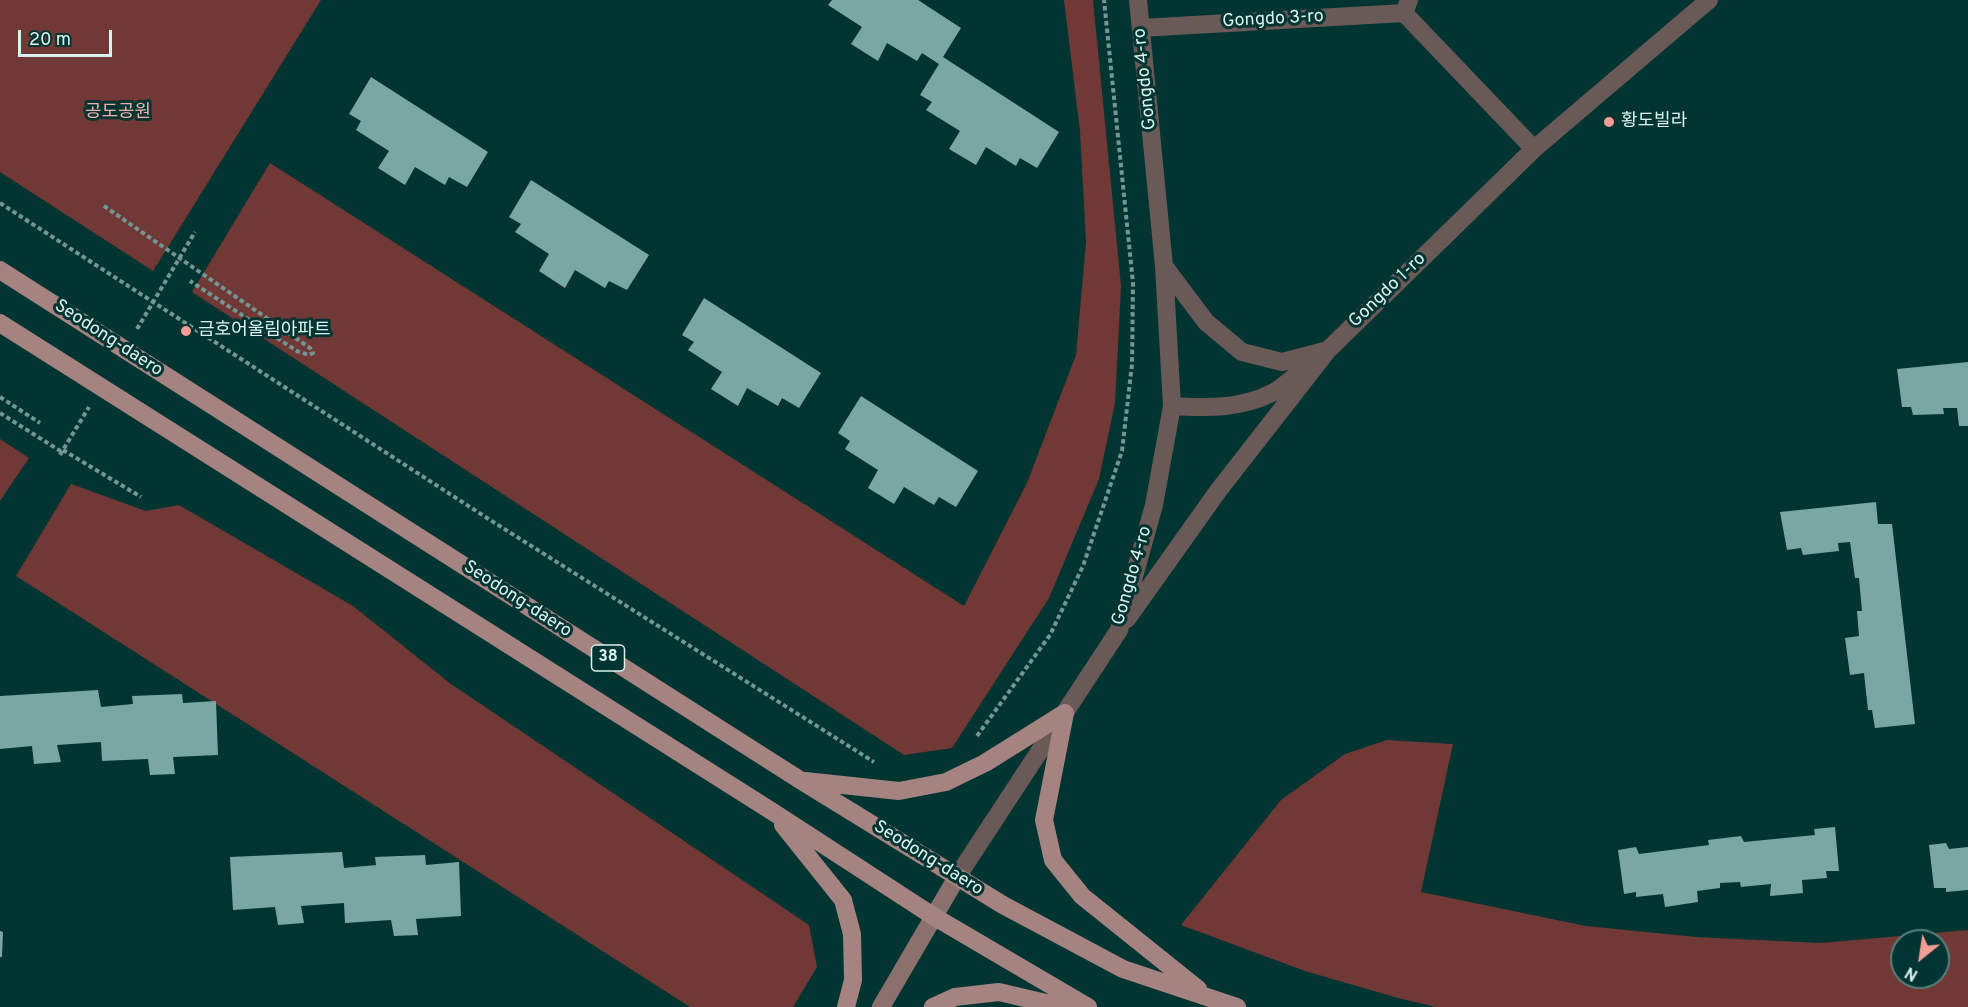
<!DOCTYPE html>
<meta charset="utf-8">
<style>
body{margin:0}
#map{position:relative;width:1968px;height:1007px;overflow:hidden;background:#023432;font-family:Overpass,sans-serif}
canvas{display:block}
.north{position:absolute;left:1890px;top:929px;width:60px;height:60px;box-sizing:border-box;background:#023432;border:2px solid #58807e;border-radius:50%;rotate:210deg;font-size:16px;font-weight:700;line-height:24px;text-align:center;color:#daf2ef}
.north::after{content:'';display:block;margin:auto;width:21px;height:27px;background:#f59c94;clip-path:polygon(50% 0,100% 100%,50% 72%,0 100%)}
.scale{position:absolute;left:18px;top:30px;width:94px;height:27px;box-sizing:border-box;border:3px solid #daf2ef;border-top:0;padding-left:8px;font-size:18px;line-height:21px;white-space:nowrap;color:#daf2ef;-webkit-text-stroke:4px #023432;paint-order:stroke}
</style>
<div id="map">
<canvas width="1968" height="1007"></canvas>
<div class="north">N</div>
<div class="scale">20 m</div>
</div>
<script>
const g = document.querySelector('canvas').getContext('2d');
g.lineJoin = 'round';
function fill(path, color) {
  g.fillStyle = color;
  g.fill(path, 'evenodd');
}
function trace(path, color, width, dash) {
  g.strokeStyle = color;
  g.lineWidth = width;
  g.lineCap = dash ? 'butt' : 'round';
  g.setLineDash(dash || []);
  g.stroke(path);
}
function label(font, color, halo, rows, align = 'center') {
  g.font = font + ' Overpass,"Noto Sans KR",sans-serif';
  g.lineWidth = 6;
  g.setLineDash([]);
  g.textBaseline = 'middle';
  g.strokeStyle = halo;
  g.fillStyle = color;
  for (const [text, x, y, turn = 0] of rows) {
    g.save();
    g.translate(x, y);
    g.rotate((+turn || 0) * Math.PI / 180);
    g.textAlign = isNaN(turn) ? turn : align;
    if (halo) g.strokeText(text, 0, 0);
    g.fillText(text, 0, 0);
    g.restore();
  }
}
const green = new Path2D(`
 M0,0H321L153,271L0,172Z
 M1064,0H1093L1121,286L1115,403L1099,479L1049,598L952,748L904,755L192,292L270,163L964,606L1027,483L1076,355L1086,242L1080,131Z
 M0,439L29,458L0,501Z
 M71,484L146,511L179,505L353,606L451,684L809,925L817,967L793,1007H690L16,576Z
 M1387,740L1453,744L1421,892L1586,926L1696,937L1821,943L1968,930V1007H1436L1398,998L1305,971L1181,925L1281,800L1345,754ZM1902,941H1938V977H1902Z`);
const building = new Path2D(`
 M832,0H918L961,28L943,57L1059,132L1037,168L1020,158L1016,166L986,147L976,165L949,149L960,131L926,110L932,102L920,95L939,64L922,53L917,61L887,43L878,61L851,44L862,27L828,5Z
 M371,77L488,152L467,187L449,177L445,185L415,167L405,185L378,168L389,151L356,130L361,121L349,114Z
 M531,180L649,255L627,290L609,281L605,288L575,270L565,288L539,271L549,254L515,232L521,224L509,217Z
 M704,298L821,373L799,408L782,398L778,406L747,388L738,406L711,389L722,372L688,350L694,342L682,335Z
 M1968,362V426H1959L1957,408H1943L1944,414L1913,415L1911,407H1902L1897,369Z
 M861,396L978,471L956,507L939,497L934,505L904,487L894,504L868,488L878,470L845,449L850,441L838,433Z
 M1876,502L1878,524H1892L1915,724L1875,728L1872,710H1868L1864,673L1850,675L1845,638L1859,636L1857,611H1862L1859,578H1855L1850,542L1838,543L1839,551L1803,555L1801,548L1787,550L1780,512Z
 M98,690L101,707L133,704L132,696L182,694L183,703L216,701L218,755L173,757L175,774L150,775L148,759L102,761L101,742L57,745L61,762L34,764L32,746L0,749V696Z
 M1835,827L1839,871H1826L1827,878L1802,880L1803,893L1770,896L1771,884L1741,887L1740,882L1720,883V888L1697,891L1698,902L1665,907L1663,894L1636,897V892L1624,894L1618,850L1636,847L1639,854L1709,845L1708,840L1741,836L1744,842L1815,835L1814,829Z
 M1946,843L1949,849L1968,847V890L1946,892V888H1934L1929,845Z
 M342,852L344,868L376,865L375,857L425,855L426,865L459,862L461,916L416,919L418,935L394,936L391,920L345,923L344,903L301,906L304,923L278,925L275,907L233,910L230,857Z
 M0,931L3,932L2,957H0Z`);
const path = new Path2D(`
 M0,203L487,518L874,762
 M104,206L310,348L313,353L309,355L297,351L190,281
 M137,329L195,232
 M0,397L40,423
 M0,413L62,452
 M63,450L141,497
 M60,455L89,407
 M977,736L1050,635L1083,566L1122,451L1132,364L1133,283L1104,0`);
const minor = new Path2D(`
 M1409,0L1404,13L1534,149
 M1141,28L1404,13
 M1164,266L1206,322L1242,352L1282,362L1328,350
 M1172,406C1207,408 1240,409 1272,393C1284,387 1295,375 1306,367
 M1127,619L1218,491L1328,350L1534,149L1709,0
 M957,877L1119,630L1154,505L1172,406L1164,266L1138,0`);
const secondary = new Path2D(`
 M881,1007L957,877`);
const primary = new Path2D(`
 M0,270L800,780L1003,905L1123,969L1237,1007
 M0,323L773,812L933,916L1088,1007
 M1065,713L1044,820L1053,860L1082,896L1198,989
 M805,781L899,791L946,782L985,763L1065,713
 M783,825L843,900L852,934L853,980L846,1007
 M933,1007L955,997L999,992L1063,1007`);
const markers = [
 [1609,122,6,"#f59c94"],
 [186,331,6,"#f59c94"]
];
const shields = [
 [608,658,33]
];
const shieldNames = [
 ["38",608,658]
];
const streetNames = [
 ["Gongdo 3-ro",1273,20,-3],
 ["Gongdo 4-ro",1146,79,-96],
 ["Gongdo 1-ro",1388,291,-44],
 ["Seodong-daero",108,339,33],
 ["Gongdo 4-ro",1133,576,-74],
 ["Seodong-daero",517,600,33],
 ["Seodong-daero",928,859,32]
];
const parkNames = [
 ["공도공원",118,113]
];
const poiNames = [
 ["황도빌라",1621,122],
 ["금호어울림아파트",198,331]
];
fill(green, '#713936');
fill(building, '#79a8a4');
trace(path, '#729794', 4, [4.5, 3]);
trace(minor, '#695957', 18);
trace(secondary, '#8b716e', 18);
trace(primary, '#a58380', 18);
for (const [x, y, r, color] of markers) {
  const dot = new Path2D();
  dot.arc(x, y, r, 0, 2 * Math.PI);
  g.fillStyle = color;
  g.fill(dot);
  trace(dot, '#023432', 2);
}
for (const [x, y, w] of shields) {
  const box = new Path2D();
  box.roundRect(x - w / 2, y - 13, w, 26, 4.5);
  g.fillStyle = '#023432';
  g.fill(box);
  trace(box, '#daf2ef', 1.5);
}
label('bold 16px', '#daf2ef', null, shieldNames);
label('18px', '#daf2ef', '#023432', streetNames);
label('18px', '#f2b0aa', '#023432', parkNames);
label('18px', '#daf2ef', '#023432', poiNames, 'left');
</script>
